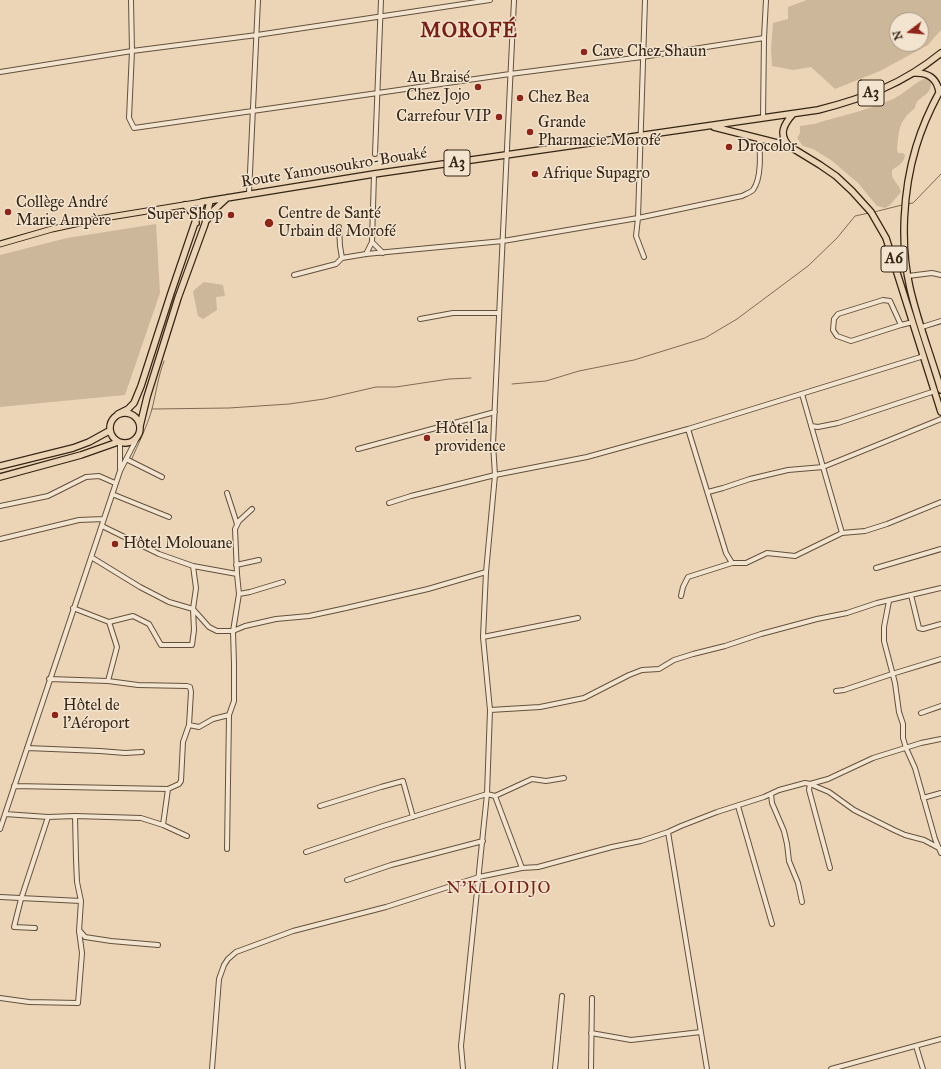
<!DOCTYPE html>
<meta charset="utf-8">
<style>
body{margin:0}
#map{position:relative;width:941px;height:1069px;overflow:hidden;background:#ecd5b6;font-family:"IM FELL Great Primer",serif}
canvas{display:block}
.north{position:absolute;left:889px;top:12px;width:40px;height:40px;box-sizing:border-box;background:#f3e4d0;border:1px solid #a79885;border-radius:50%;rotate:254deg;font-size:11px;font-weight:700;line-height:16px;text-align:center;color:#352515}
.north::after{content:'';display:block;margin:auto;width:14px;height:18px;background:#8f2418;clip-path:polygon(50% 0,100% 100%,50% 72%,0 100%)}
</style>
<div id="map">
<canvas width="941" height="1069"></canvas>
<div class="north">N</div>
</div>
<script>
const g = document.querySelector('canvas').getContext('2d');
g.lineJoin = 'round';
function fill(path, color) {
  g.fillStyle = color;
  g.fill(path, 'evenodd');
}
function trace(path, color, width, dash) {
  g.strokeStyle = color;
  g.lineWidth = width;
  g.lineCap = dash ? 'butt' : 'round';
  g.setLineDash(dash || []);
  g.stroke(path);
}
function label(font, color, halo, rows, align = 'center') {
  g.font = font + ' "IM FELL Great Primer",serif';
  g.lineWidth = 3;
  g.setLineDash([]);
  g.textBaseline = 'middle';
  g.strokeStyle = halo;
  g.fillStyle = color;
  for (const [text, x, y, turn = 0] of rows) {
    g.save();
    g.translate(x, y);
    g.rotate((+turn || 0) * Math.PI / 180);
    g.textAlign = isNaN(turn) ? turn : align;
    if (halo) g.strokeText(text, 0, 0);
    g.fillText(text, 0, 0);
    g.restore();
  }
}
const green = new Path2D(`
 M807,0H941V30L928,45L880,71L835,89L811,67L793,70L772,66L771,49L773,23L788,19V7ZM897,20H921V44H897Z
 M926,78L931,81C931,84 931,88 929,91C924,98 916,98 915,108C898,122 899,130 897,150L898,153H903L905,155C904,163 898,166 892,170C891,182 899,182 901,192L890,205L885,208L877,206L858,183L831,160L813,149L803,146L797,138L800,133V126L814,124C840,116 868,110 893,99C905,93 914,83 926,78Z
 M156,224L160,293L125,395L0,407V255L67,238Z
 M204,282L223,285L225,296L216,297L217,310L203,319L198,316L193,292L194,290Z`);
const stream = new Path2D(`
 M907,204L913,203L941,174
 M874,212L902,205
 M512,384L546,381L579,371L634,360L705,338L737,319L808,266L837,238L855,216L869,213
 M152,409L229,408L289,404L324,399L376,387H396L449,379L471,378
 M131,461C138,444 147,427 152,409C156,393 158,377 164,361`);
const minor = new Path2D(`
 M131,0L132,51L129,118L134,128L510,74L642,57L764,38L766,0
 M0,72L132,51L257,35L490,0
 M763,118L764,38
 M375,154L381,0
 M249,194L258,0
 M339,227L340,246L342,258
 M372,242L383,253
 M366,254L372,242L374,174
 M644,257L636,236L638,218L645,0
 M294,275L336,264L342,258L366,254L503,241L638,218L742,196C746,194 751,192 753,190C762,178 760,152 759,138
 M908,276L932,273L941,275
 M420,319L453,313H499
 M901,325L851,341L837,336L833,330L834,319L838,314L883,300L890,301L901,325L913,322
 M922,327L941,321
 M802,394L842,533
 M811,426L818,427L838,423L935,391
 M688,429L726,553L732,563H746L767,553L795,556L842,533L865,531L887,524L941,502
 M358,449L495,412
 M126,459L162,477
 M120,469V443
 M708,492L723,488L750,479L788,470L823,467L941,419
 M227,493L237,524
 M112,494L169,517
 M389,503L411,496L495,475L587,457L688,429L924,356
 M0,506L48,496L86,477L99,476L115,483
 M102,526L159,554L193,566L196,588L193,609L194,630L192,645H161L149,624L133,616L109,622
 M0,539L79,520L104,519
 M91,557L140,587L169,602L193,609L209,627L217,631H233L245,626L276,619L309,616L346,608L428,589L486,572
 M236,565L259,560
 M193,566L237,574L239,594L233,631L234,664V701L229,715L227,849
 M876,568L941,549
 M237,574L235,529L239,521L252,509
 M239,594L250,592L283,582
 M911,595L919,628L923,629L941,624
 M681,596L683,587L688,577L732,563
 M889,601L884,627V641L895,683L899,712L903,724V738L906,748L915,768L935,839L941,853
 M73,608L109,622L117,647L108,681
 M483,637L578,618
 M836,691L844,690L892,674L941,659
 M490,710L540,707L584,698L629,675L642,670L659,669L674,660L693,654L725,646L761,634L817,619L847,613L877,603L941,588
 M921,713L941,706
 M189,725L199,727L213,719L229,715
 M27,748L100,751L125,753L142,752
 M14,786L168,789L179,784L181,781L183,742L189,725L191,692L190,687L187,686L138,685L108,681L49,679
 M771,794L772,803L784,831L787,844L789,861L798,883L802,902
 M495,796L522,868
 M923,798L941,793
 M320,806L381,787L403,781L413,817
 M738,806L772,924
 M5,814L48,817L75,816L141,818L163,825L187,836
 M163,825L168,789
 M0,829L120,471L137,438
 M668,832L707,1069
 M306,852L383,826L487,794L495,796L532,779L546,781L564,778
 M830,868L809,790L810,784L829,792L854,810L894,830L905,835L924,840L939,848
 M347,880L391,865L483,841
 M0,897L81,901
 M35,928L14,927L21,899L48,817
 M80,931L85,937L111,941L158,945
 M0,998L29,1002L78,1003L82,953L79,931L81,901L77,882L76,859L75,816
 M591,1033L631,1040L701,1032
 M916,1046L923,1069
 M212,1069L219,979L224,965L228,959L236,952L293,931L386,907L479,877L522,868L538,867L612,847L641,841L668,832L681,826L717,812L764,797L779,790L805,783L810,784L828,779L873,758L921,743L941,739
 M463,1069L461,1046L487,794L490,710L483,637L486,572L495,475L493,444L514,0
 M555,1069L562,996
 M591,1069L592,998
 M831,1069L941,1039`);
const major = new Path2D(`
 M0,244L52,229L98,219L202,202`);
const highway = new Path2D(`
 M914,73C927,72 937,78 939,92
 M941,89C931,107 922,127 916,147C903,190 900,245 910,288C918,323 931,356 941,390
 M714,127L789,146L820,165L836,176L852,191L871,212L886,238L941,412
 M789,146C778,134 784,124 793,114
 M185,205L195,216L196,223
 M207,220L214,210L227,198
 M110 428a15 15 0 1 1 30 0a15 15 0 1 1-30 0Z
 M118,414L128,409L134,403L141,386L171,293L202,202L374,174L818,110C865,98 903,84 941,53
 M140,426L147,397L178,298L205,224L210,201
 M0,466L73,448L89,442L109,431
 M0,477L81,455L118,442`);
const markers = [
 [584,52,4,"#8f2418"],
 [478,87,4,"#8f2418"],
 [520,98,4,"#8f2418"],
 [499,117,4,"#8f2418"],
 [530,132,4,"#8f2418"],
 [729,147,4,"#8f2418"],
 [535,174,4,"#8f2418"],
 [8,212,4,"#8f2418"],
 [231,215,4,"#8f2418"],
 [269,223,5,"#8f2418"],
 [427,438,4,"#8f2418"],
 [115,544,4,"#8f2418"],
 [55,715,4,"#8f2418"]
];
const shields = [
 [871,93,26],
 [457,163,26],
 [894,259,26]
];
const shieldNames = [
 ["A3",871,93],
 ["A3",457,163],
 ["A6",894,259]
];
const poiNames = [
 ["Cave Chez Shaun",592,52],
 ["Au Braisé",470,78,"right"],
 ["Chez Jojo",470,96,"right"],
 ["Chez Bea",528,98],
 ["Carrefour VIP",491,117,"right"],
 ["Grande",538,123],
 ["Pharmacie Morofé",538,141],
 ["Drocolor",737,147],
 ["Afrique Supagro",543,174],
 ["Collège André",16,203],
 ["Marie Ampère",16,221],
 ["Centre de Santé",278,214],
 ["Urbain de Morofé",278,232],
 ["Super Shop",223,215,"right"],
 ["Hôtel la",435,429],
 ["providence",435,447],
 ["Hôtel Molouane",123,544],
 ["Hôtel de",63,706],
 ["l'Aéroport",63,724]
];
const streetNames = [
 ["Route Yamousoukro-Bouaké",334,168,-9]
];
const neighbourhoodNames = [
 ["N'KLOIDJO",499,889]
];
const districtNames = [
 ["MOROFÉ",469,32]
];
fill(green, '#cdb79b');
trace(stream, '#7e6b55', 1);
trace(minor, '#63513d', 6);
trace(major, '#352515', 7);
trace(highway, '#352515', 8);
trace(minor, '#f3e4d0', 4);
trace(major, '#ecd5b6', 5);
trace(highway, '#ecd5b6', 5.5);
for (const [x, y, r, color] of markers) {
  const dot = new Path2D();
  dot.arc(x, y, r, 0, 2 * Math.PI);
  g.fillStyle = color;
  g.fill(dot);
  trace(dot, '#f3e4d0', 1.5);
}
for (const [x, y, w] of shields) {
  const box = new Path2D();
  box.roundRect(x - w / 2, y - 13, w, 26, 3);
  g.fillStyle = '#f3e4d0';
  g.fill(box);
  trace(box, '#352515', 1);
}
label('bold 15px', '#352515', null, shieldNames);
label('16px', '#352515', '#f3e4d0', poiNames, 'left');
label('16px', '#352515', '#f3e4d0', streetNames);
g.letterSpacing = '1px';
label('17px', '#7a1f14', '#f3e4d0', neighbourhoodNames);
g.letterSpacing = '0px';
g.letterSpacing = '1px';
label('bold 20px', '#7a1f14', '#f3e4d0', districtNames);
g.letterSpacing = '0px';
</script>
